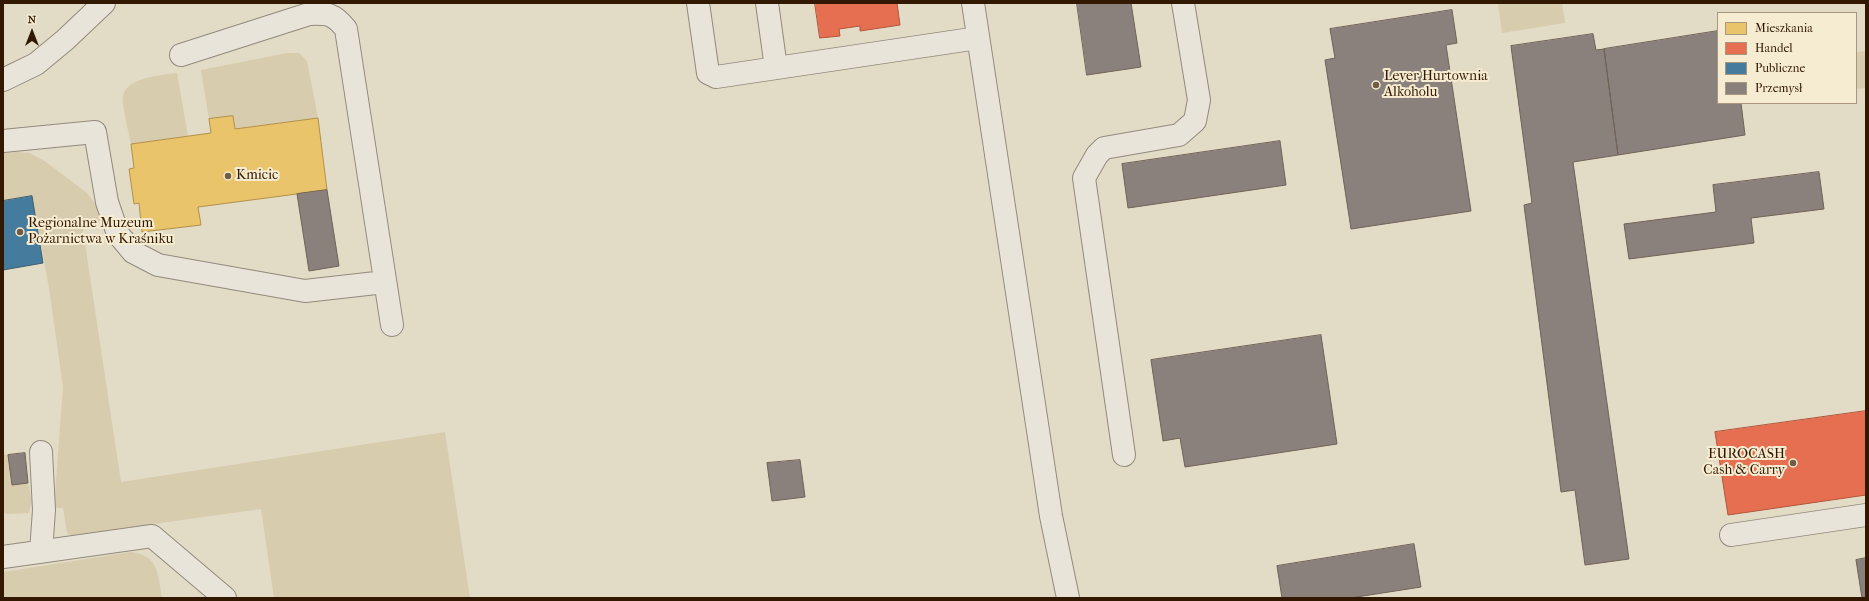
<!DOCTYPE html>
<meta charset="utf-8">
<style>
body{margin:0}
#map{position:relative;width:1869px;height:601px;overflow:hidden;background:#e2dbc6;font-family:"IM FELL French Canon",serif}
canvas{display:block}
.frame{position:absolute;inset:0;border:4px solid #321800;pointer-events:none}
.legend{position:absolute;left:1717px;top:12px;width:140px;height:92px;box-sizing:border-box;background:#f5ecd2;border:1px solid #a7977e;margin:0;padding:5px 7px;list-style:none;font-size:12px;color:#321800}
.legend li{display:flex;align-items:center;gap:8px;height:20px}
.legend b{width:20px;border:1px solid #a7977e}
.north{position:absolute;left:12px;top:12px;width:40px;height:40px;-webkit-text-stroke:3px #f5ecd2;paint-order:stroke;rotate:0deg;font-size:11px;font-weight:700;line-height:16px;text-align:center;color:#321800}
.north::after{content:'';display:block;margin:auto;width:14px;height:18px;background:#321800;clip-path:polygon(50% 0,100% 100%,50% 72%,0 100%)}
</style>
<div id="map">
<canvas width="1869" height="601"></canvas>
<div class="frame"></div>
<ul class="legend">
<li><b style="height:11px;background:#e9c46a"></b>Mieszkania</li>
<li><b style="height:11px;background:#e76f51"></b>Handel</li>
<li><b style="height:11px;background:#457b9d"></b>Publiczne</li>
<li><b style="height:11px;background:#8a817c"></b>Przemysł</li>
</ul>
<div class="north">N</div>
</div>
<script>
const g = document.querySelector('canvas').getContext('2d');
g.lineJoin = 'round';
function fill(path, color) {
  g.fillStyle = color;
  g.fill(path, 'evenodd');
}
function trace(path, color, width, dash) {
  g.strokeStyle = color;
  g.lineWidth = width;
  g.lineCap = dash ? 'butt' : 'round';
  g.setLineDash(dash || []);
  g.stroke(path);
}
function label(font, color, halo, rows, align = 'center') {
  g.font = font + ' "IM FELL French Canon",serif';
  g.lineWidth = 4;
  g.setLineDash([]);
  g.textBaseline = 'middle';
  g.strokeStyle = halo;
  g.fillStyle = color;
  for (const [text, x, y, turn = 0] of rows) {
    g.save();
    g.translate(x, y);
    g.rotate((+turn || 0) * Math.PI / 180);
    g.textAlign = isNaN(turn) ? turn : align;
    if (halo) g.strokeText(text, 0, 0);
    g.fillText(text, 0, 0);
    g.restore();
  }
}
const green = new Path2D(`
 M1498,3H1562L1565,23L1502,33Z
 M1866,51V88L1856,89V52Z
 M287,53H299L307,61L318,118L235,129L233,116L209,119L201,70Z
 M177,73L188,136L131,144C129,132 122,108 123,97C125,77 163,75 177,73Z
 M17,152L30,153L46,162L87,193L98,207L102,221L82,224L121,482L445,432L470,598H274L261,509L75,535H70L67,533L63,508H54L63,387L49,288L32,197L3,201V153Z
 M3,455H8L12,485L28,483L32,501L29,513L7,514L3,512Z
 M131,552C159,555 158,575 162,598H3V572Z`);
const homes = new Path2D(`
 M233,116L235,129L318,118L327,190L198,207L201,225L142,232L139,203L134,204L129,169L134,168L131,144L211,133L209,119Z`);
const shops = new Path2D(`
 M815,3H897L900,25L860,31V26L839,29L840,36L820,38Z
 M1866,411V495L1728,515L1715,432Z`);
const public = new Path2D(`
 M32,196L43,263L3,270V201Z`);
const industry = new Path2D(`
 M1077,3H1131L1141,67L1087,75Z
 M1452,10L1457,43L1446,45L1471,211L1351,229L1325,60L1335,58L1330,29Z
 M1718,31V103H1741L1745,135L1618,155L1604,49Z
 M1593,34L1596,50L1604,49L1618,155L1573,162L1629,559L1585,565L1575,490L1561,492L1524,205L1532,203L1511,46Z
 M1280,141L1286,185L1128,208L1122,164Z
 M1819,172L1824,209L1751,218L1754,243L1629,259L1624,224L1716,212L1713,185Z
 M327,190L339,266L309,271L297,194Z
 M1321,335L1337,444L1185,467L1180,438L1163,441L1151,360Z
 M25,453L28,483L12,485L8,455Z
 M800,460L805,497L772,501L767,463Z
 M1414,544L1421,587L1350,598H1282L1277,566Z
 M1866,558V598H1862L1856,560Z`);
const minor = new Path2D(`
 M698,3L708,73L716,77L978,38
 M767,3L776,68
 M973,3L1051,516L1068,598
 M181,55L309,14C328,13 334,14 346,29L392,325
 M3,80L36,64L65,40L104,3
 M3,141L95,132L107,202L118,234L133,252L158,265L305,291L385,282
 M1124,455L1084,178L1097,155L1104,148L1179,135L1195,121L1199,100L1183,3
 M1731,535L1866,515
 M41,552L44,510L41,452
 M3,557L152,536L225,598`);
const markers = [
 [1376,85,4,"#705c45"],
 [228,176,4,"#705c45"],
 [20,232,4,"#705c45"],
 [1793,463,4,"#705c45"]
];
const poiNames = [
 ["Lever Hurtownia",1384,77],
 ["Alkoholu",1384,93],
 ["Kmicic",236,176],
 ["Regionalne Muzeum",28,224],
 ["Pożarnictwa w Kraśniku",28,240],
 ["EUROCASH",1785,455,"right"],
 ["Cash & Carry",1785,471,"right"]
];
fill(green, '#d8ccae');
fill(homes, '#e9c46a');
trace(homes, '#b2904a', 1);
fill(shops, '#e76f51');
trace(shops, '#b15539', 1);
fill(public, '#457b9d');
trace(public, '#3f5d6e', 1);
fill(industry, '#8a817c');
trace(industry, '#706257', 1);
trace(minor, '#928a7c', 24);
trace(minor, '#e9e4da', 22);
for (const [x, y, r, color] of markers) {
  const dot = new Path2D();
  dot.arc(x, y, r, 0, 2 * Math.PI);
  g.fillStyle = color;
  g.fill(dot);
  trace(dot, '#f5ecd2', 1.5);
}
label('14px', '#321800', '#f5ecd2', poiNames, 'left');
</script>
